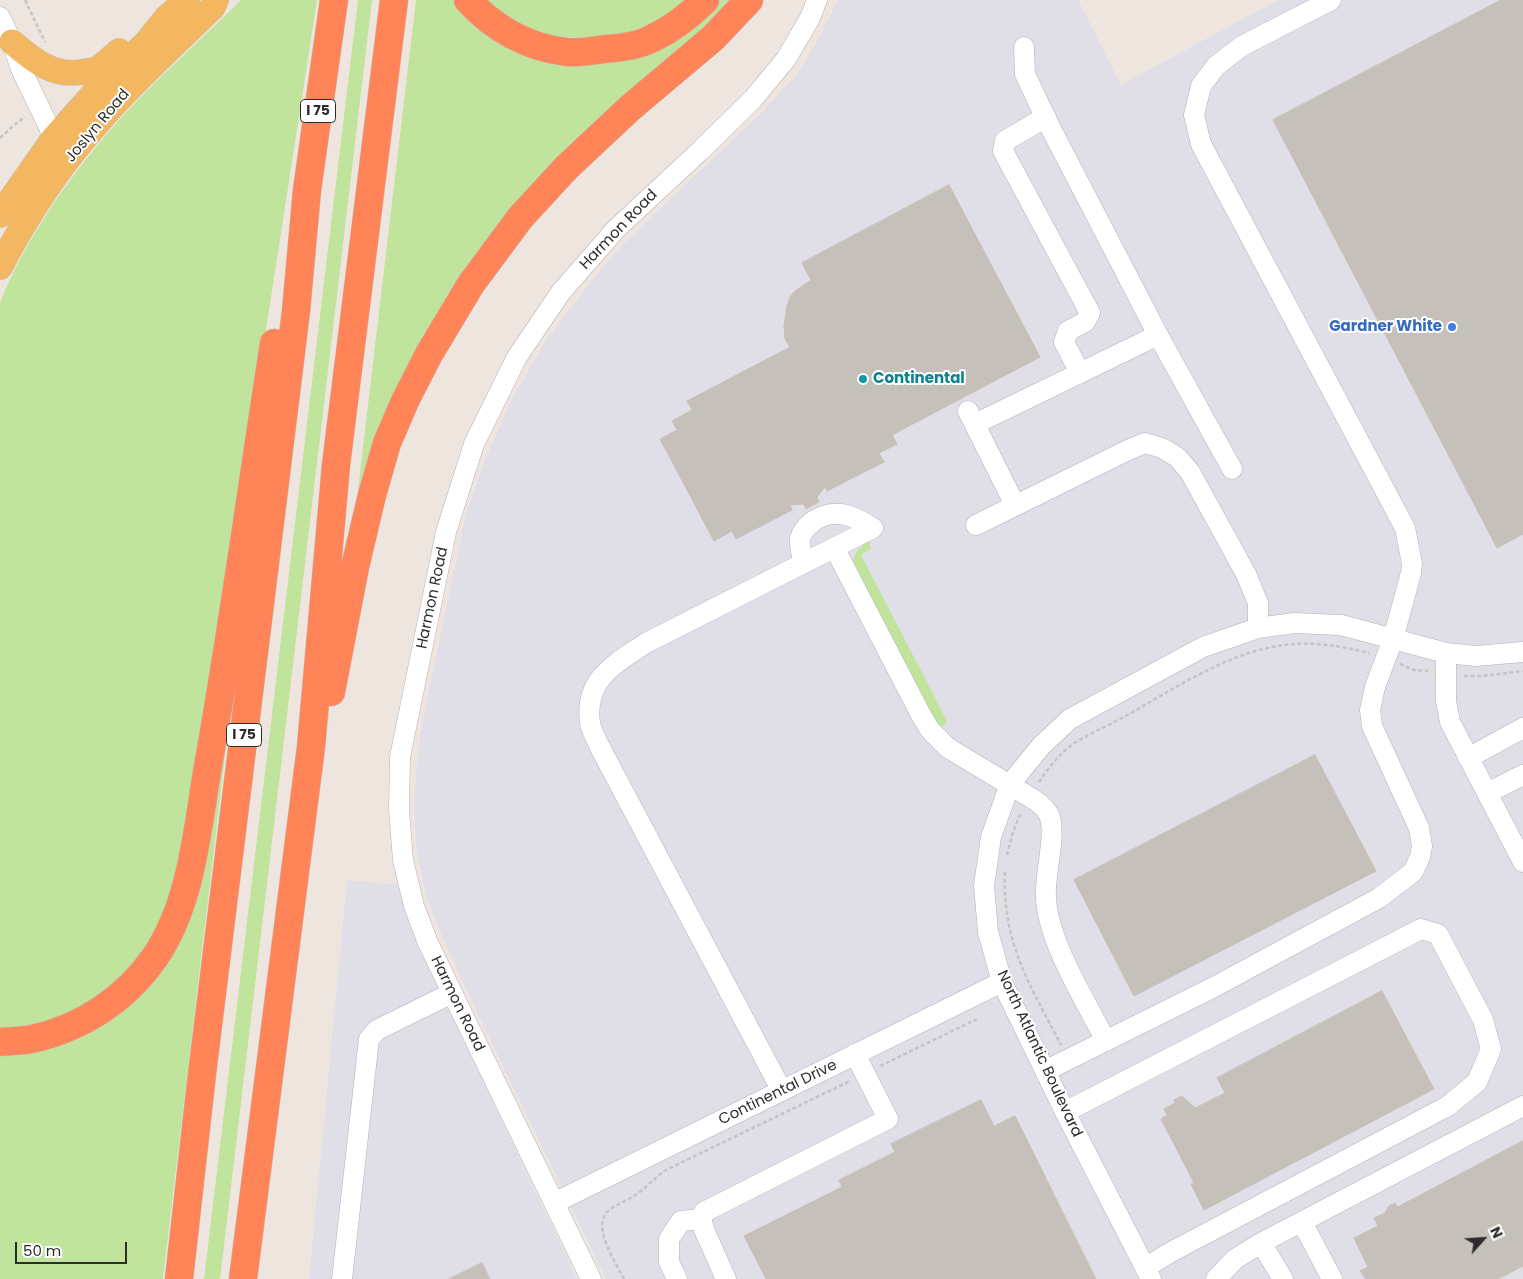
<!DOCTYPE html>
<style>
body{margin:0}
#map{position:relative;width:1523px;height:1279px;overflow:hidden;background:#eee5df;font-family:Poppins,sans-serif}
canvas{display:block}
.north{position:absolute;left:1458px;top:1214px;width:50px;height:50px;-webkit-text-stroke:4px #fff;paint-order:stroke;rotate:64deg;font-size:14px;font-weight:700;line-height:20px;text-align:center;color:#2c2c2c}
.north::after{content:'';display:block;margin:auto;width:18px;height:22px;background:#2c2c2c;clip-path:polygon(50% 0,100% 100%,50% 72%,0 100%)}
.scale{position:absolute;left:15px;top:1242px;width:112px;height:22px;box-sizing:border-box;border:2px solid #2c2c2c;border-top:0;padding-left:6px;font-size:15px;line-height:18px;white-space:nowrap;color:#2c2c2c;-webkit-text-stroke:4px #fff;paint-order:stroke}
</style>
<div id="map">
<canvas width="1523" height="1279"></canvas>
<div class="north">N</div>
<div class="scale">50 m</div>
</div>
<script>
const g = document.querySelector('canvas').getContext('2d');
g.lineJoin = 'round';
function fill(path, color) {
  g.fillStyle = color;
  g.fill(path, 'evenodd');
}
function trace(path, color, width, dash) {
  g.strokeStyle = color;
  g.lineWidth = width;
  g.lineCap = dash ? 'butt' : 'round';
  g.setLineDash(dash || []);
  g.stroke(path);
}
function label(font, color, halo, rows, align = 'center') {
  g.font = font + ' Poppins,sans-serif';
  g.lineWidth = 4;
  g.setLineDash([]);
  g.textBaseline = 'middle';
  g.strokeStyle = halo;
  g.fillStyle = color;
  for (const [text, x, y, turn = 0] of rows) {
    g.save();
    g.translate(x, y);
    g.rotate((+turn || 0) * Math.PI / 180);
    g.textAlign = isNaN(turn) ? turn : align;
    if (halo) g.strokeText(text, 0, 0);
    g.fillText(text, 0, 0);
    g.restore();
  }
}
const industrial = new Path2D(`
 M838,0H1078L1121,85L1278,0H1523V1279H606L473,1004L442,936L426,896L417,854L414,807L417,764L422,724L466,514L485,460L512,399L547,339L598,273L623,244L763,111L794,78L817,42Z
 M347,880L397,885L411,929L424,957L577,1279H309Z`);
const green = new Path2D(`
 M241,0H317L203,737L169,911L133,969L101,995L67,1015L29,1026L0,1029V303C27,233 85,154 138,100C171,66 207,34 241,0Z
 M358,0H372L220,1279H204Z
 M416,0H458L566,57L717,0H733L718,16L565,155L357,498Z
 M485,0H689C638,41 565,53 507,16C499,12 492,5 485,0Z
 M869,541L871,549L861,555L947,721L944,726L937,727L853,566C853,554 858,547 869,541Z
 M229,722L163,1279H0V1049L148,982Z`);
const building = new Path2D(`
 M1501,0H1523V534L1497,548L1273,120Z
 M949,185L1040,357L892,435L897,444L879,453L884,462L827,491L825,487L817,497L819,502L806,509L804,504L790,505L792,510L736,539L732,531L714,541L660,439L677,430L672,421L692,410L687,401L790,347L785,339L784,326L787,306L790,297L795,291L811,280L802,263Z
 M1315,755L1376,871L1134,996L1074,880Z
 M1382,991L1434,1089L1204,1210L1191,1184L1194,1183L1161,1119L1167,1115L1164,1109L1175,1103L1174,1100L1182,1096L1195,1108L1225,1093L1217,1078Z
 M981,1100L994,1126L1015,1116L1096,1279H766L744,1236L842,1187L839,1180L895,1152L891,1144Z
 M1523,1141V1266L1498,1279H1366L1360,1271L1368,1267L1354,1238L1378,1226L1374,1218L1385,1213L1389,1206L1395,1203L1397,1207Z
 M482,1263L490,1279H449Z`);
const path = new Path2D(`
 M25,0L45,42
 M0,138L14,125L25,117
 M1400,664L1414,670L1428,671
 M1464,676H1482L1523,671
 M1039,782C1047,770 1057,757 1069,747C1085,735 1104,728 1122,718C1169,692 1218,658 1272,647C1304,640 1337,645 1369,653
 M1007,855L1013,832L1021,812
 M1005,872C1002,943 1030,985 1061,1045
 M880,1066L977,1019
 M624,1279C616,1263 592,1228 607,1212C614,1205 625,1202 634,1196C647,1188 656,1175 670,1168L850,1081`);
const minor = new Path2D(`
 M0,17L12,42L21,69L60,150
 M1024,47L1025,74L1048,123L1158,335L1232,469
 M1046,117L1005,141L1003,151L1090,313L1085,322L1068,331L1064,342L1080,373
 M968,411L1015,505
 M975,424L1158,335
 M976,525L1128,450L1145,443L1162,448L1177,457L1190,472L1246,574L1258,603V628
 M835,549L920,713L930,730L948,748L1033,799C1039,803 1046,808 1049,815C1057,835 1044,875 1046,898C1048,942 1086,1002 1106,1041
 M1446,653V701L1450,722L1523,862
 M1468,758L1523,728
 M1487,793L1523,775
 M1045,1071L1214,987L1379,898L1413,872L1420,857L1422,846L1419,828L1372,726L1370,710L1375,687L1393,639L1411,573L1412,564L1405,528L1201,144L1194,115L1201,86L1216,66L1242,46L1331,0
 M782,1091L604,755C599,745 592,733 590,723C584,679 615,664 646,643L873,528C854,516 836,507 815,520C808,525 802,530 800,539C799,545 802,555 803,562
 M1065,1112L1421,929L1438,934L1483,1020L1491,1049L1477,1082L1448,1106L1171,1252L1145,1268
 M554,1203L1002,982
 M1302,1222L1332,1279
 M1261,1243L1283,1279
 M342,1279L369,1039L377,1030L452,993
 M591,1279L428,943L414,906L403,860L399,810L400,757L446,532L474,444L517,357L561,292L616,229L700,151L753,99L786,59L810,18L817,0
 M677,1279L669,1262V1239L681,1221L701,1219
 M726,1279L705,1232L701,1219L704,1212L888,1119L855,1054
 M1151,1279L1065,1112L1002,982L988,932L984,886L991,837L1010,784L1042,745L1070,719L1203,647L1258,628L1294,623L1341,625L1446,653L1476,656L1523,652
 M1216,1279L1235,1259L1261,1243L1523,1106`);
const major = new Path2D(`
 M12,42C33,60 53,77 82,72C87,71 93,71 97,69C105,64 112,57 119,51
 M0,215L54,138L97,90L147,42L166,18L187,0
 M0,267C26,217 58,168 96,125C132,83 173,46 213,7L216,0`);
const highway = new Path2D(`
 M468,0C493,28 528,48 567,52C579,53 593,51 605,49C621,48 638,46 653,38C672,29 690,15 705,0
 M331,692L355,567L372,495L387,443L405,401L429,354L471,284L520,218L566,168L630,108L713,38L749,0
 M0,1042C11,1041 22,1041 32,1039C82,1028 126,999 155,957C192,903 197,830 208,766C233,626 252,484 274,343
 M179,1279L202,1074L296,311L307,190L334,0
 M243,1279L311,747L336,465L394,0`);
const markers = [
 [1452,327,5,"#3f7fe0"],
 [863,379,5,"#0f9aa8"]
];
const shields = [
 [318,111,35],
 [244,735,35]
];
const shieldNames = [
 ["I 75",318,111],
 ["I 75",244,735]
];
const streetNames = [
 ["Joslyn Road",98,126,-50],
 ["Harmon Road",619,230,-46],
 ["Harmon Road",433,598,-78],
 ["Harmon Road",457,1004,64],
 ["North Atlantic Boulevard",1039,1054,65],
 ["Continental Drive",778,1093,-26]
];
const shopNames = [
 ["Gardner White",1442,327]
];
const cultureNames = [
 ["Continental",873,379]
];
fill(industrial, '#e0dfe7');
fill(green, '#c0e49b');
fill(building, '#c6c0ba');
trace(building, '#cac0b8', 1);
trace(minor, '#afb4bc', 21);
trace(major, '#c4c4c4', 26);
trace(highway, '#c4c4c4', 29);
trace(path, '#c4c4c4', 2.5, [4, 2.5]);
trace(minor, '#fff', 20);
trace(major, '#f2b760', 25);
trace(highway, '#ff8559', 28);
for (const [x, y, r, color] of markers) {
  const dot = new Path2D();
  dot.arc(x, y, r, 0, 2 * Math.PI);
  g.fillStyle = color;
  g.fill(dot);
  trace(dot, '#fff', 2);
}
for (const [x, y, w] of shields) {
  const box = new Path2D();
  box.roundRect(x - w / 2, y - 11.5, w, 23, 4);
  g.fillStyle = '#fff';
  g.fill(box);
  trace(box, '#2c2c2c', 1);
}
label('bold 14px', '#2c2c2c', null, shieldNames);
label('15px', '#2c2c2c', '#fff', streetNames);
label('bold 15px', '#366cbe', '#fff', shopNames, 'right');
label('bold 15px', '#0d838f', '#fff', cultureNames, 'left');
</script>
